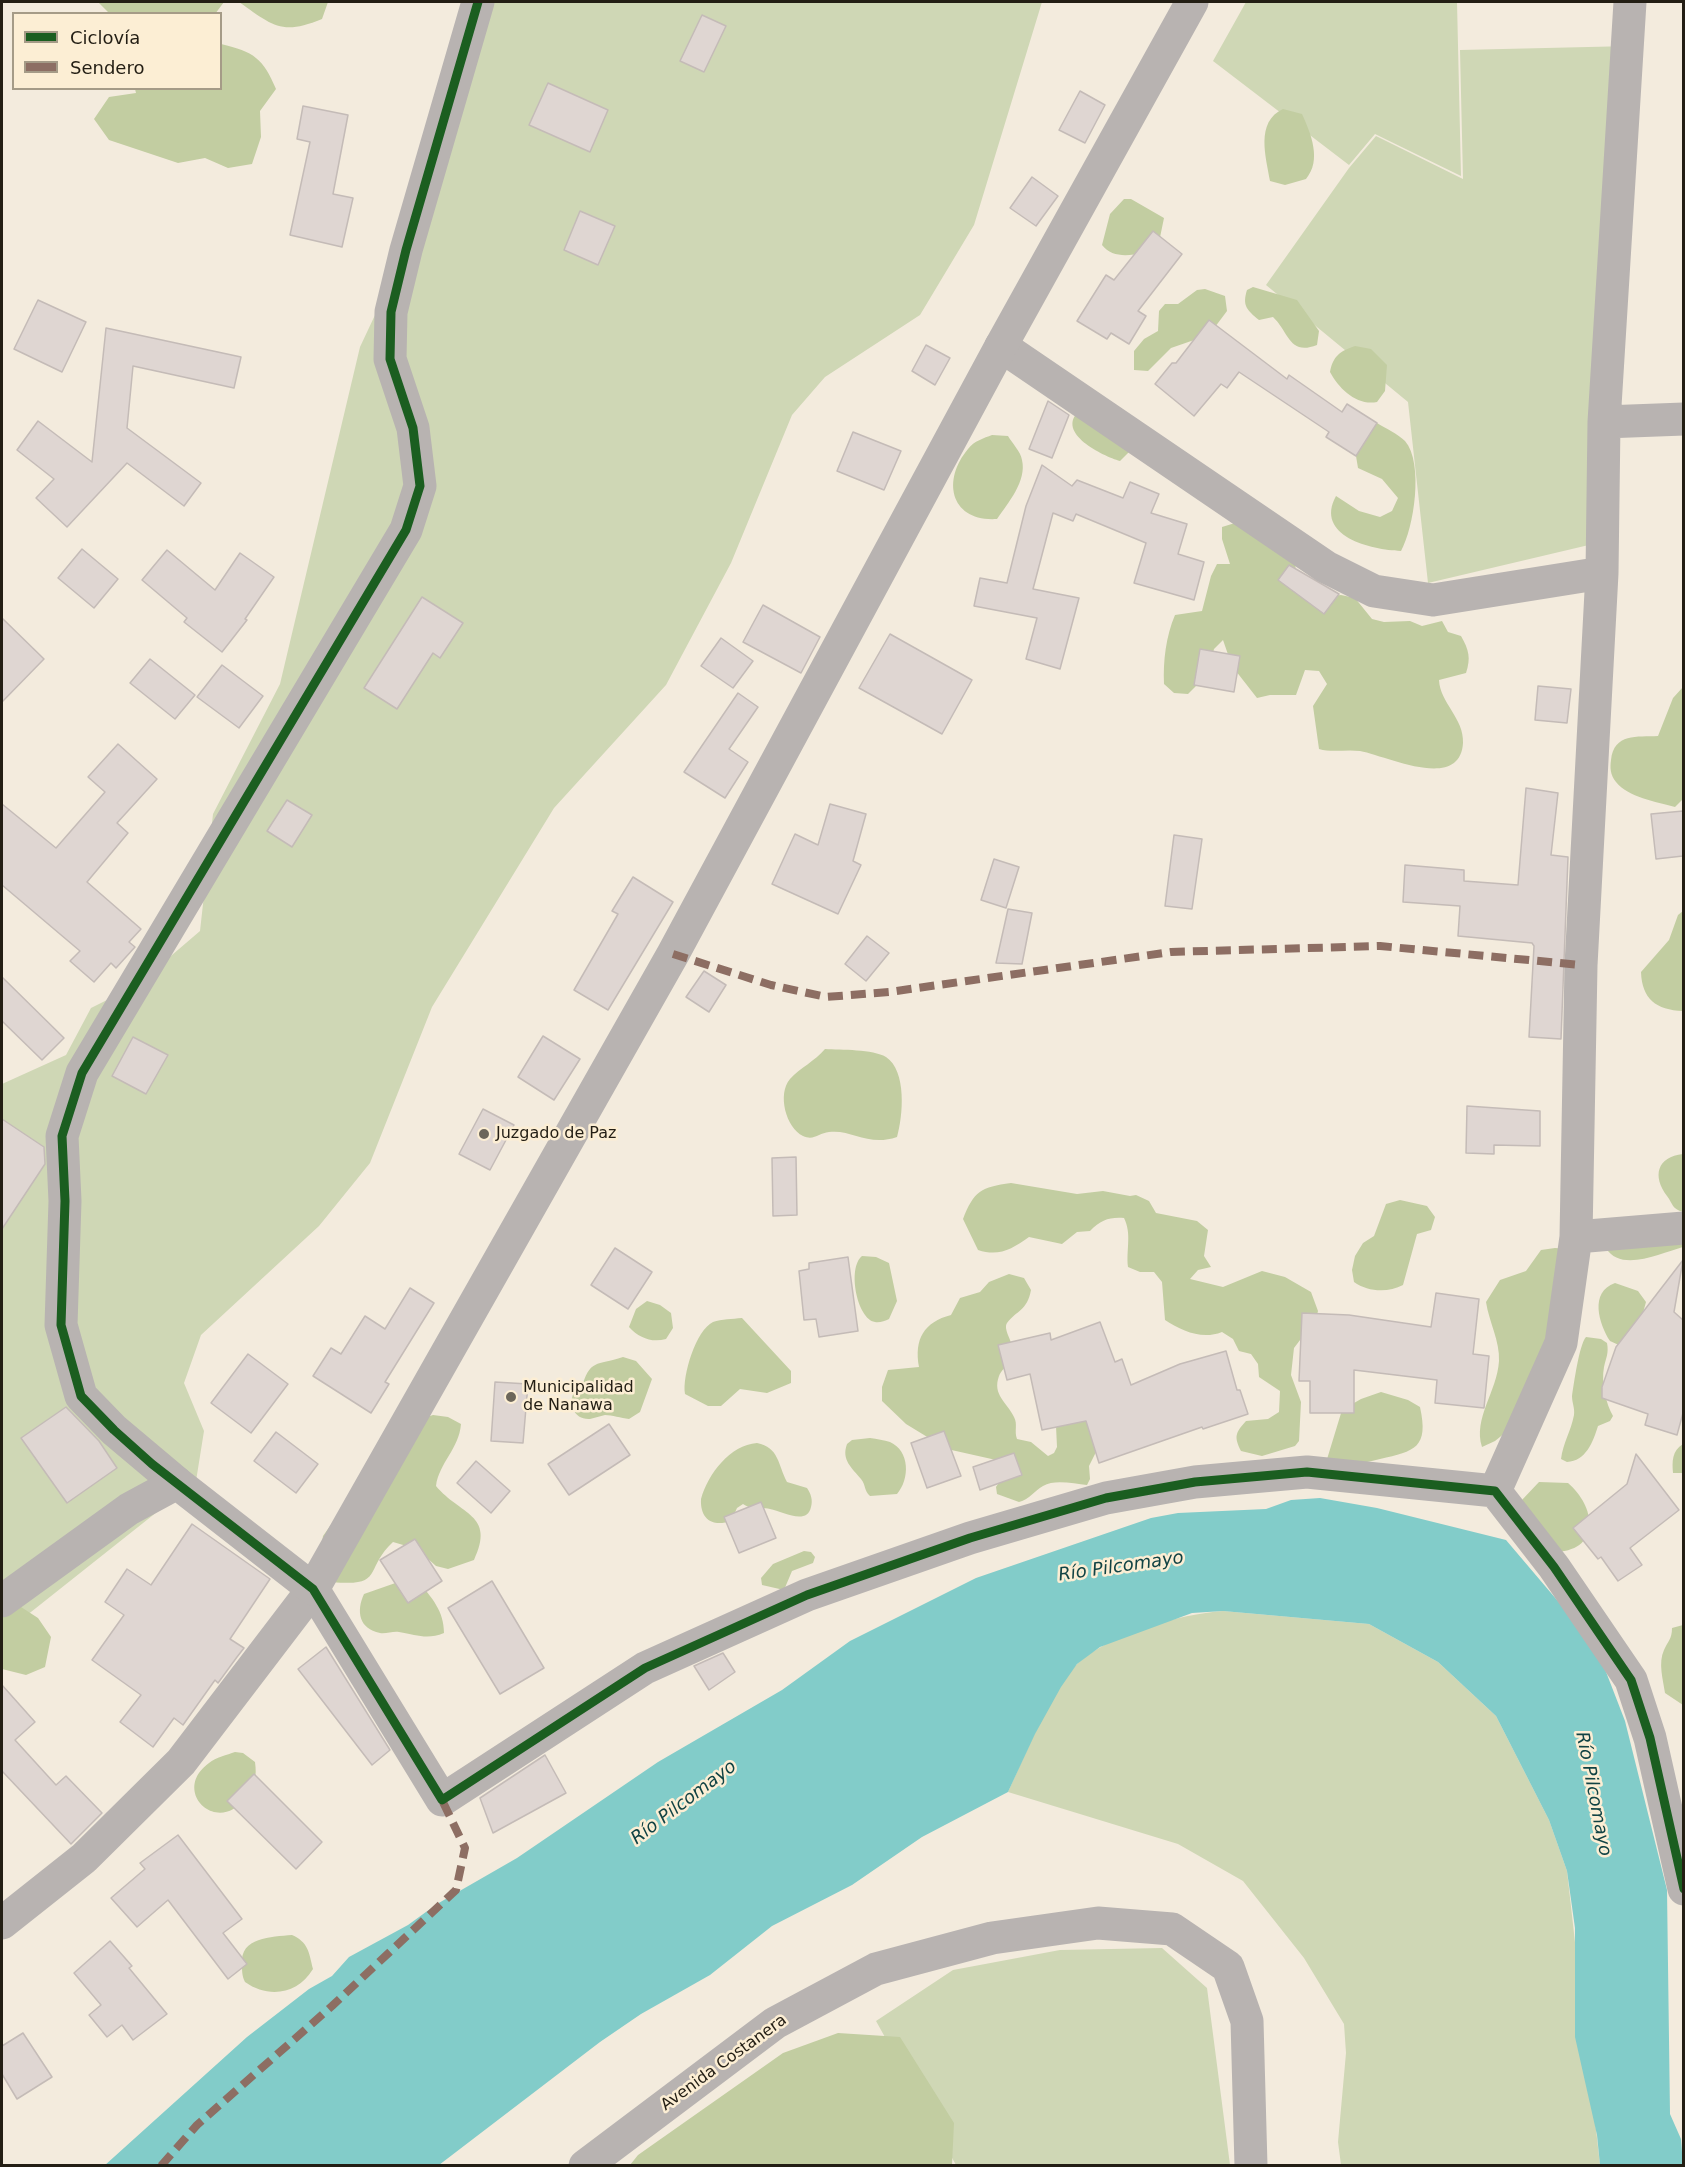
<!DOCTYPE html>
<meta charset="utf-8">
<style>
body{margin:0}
#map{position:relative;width:1685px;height:2167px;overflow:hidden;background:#f3ebdd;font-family:"DejaVu Sans",sans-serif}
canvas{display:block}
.frame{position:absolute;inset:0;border:3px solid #231e14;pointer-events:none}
.legend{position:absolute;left:12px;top:12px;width:210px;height:78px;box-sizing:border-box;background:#fceed4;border:2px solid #a59b87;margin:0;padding:8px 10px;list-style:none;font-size:18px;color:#231e14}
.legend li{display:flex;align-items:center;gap:12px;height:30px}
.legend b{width:30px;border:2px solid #a59b87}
</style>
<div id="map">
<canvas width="1685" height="2167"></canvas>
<div class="frame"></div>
<ul class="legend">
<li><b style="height:8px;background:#1b5e20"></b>Ciclovía</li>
<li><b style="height:8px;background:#8d6e63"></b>Sendero</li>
</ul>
</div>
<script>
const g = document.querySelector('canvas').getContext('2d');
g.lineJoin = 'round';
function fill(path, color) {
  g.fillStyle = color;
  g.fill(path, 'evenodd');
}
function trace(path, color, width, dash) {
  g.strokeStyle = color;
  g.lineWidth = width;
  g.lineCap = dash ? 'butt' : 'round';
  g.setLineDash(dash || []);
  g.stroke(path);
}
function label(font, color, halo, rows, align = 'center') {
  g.font = font + ' "DejaVu Sans",sans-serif';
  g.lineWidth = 5;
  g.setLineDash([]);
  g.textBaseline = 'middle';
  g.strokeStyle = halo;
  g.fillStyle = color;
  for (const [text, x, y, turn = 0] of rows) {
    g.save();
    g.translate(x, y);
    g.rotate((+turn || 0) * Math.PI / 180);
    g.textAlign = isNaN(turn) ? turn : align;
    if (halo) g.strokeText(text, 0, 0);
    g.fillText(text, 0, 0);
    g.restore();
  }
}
const green = new Path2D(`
 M487,2H1042L974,225L920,315L825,377L792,415L731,563L666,685L554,808L432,1007L370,1163L319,1226L201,1335L184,1383L204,1431L196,1481L2,1635V1084L66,1055L91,1008L137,985L200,931L213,814L280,684L360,347L437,183Z
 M1246,2H1457L1461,176L1375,134L1349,165L1213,61Z
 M1631,46L1610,540L1428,583L1408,402L1266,285L1349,168L1376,136L1463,179L1460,50Z
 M1223,1611L1369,1624L1438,1662L1496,1716L1549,1820L1567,1871L1600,2165H1341L1338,2142L1346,2053L1344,2024L1304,1958L1243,1881L1178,1844L1008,1792C1024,1758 1052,1688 1078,1663C1110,1634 1180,1614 1223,1611Z
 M1162,1948L1207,1988L1230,2165H956L876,2021L953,1970L1060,1950Z`);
const forest = new Path2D(`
 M98,2H224L215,14L109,13Z
 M239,2H328L322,19C281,36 272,25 239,2Z
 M221,44C254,52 263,58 276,89L260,111L261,137L252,164L228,168L205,158L178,163L109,140L94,119L109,97L136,93L135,89L220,88Z
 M1283,109L1302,114C1311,134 1322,160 1306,179L1285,185L1270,181C1266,157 1255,122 1283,109Z
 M1124,199H1131L1164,218L1158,247C1142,254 1115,262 1102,245L1110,214Z
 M1253,287L1297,300L1319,331L1317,345C1289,356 1289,332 1273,317L1259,320C1247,310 1242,306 1247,290Z
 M1205,289L1225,296L1227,311L1215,327L1197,339L1171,348L1148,371L1134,370V351L1144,339L1158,331L1159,311L1165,304H1178L1197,290Z
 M1355,346L1371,349L1387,365L1385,391L1377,402C1357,406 1339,389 1330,372C1333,356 1340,351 1355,346Z
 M1079,411L1129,452L1120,461C1103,456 1055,433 1079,411Z
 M1377,423C1385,428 1398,434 1405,441C1424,463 1414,528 1401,551C1371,550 1314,536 1336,496L1359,511L1380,517L1392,511L1398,498L1382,479L1358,468L1356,456L1363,427Z
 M992,435L1008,436C1012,443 1021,452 1022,460C1027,481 1008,503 997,519C951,522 941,481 968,449C974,441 984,438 992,435Z
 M1235,523L1295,554L1296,580L1317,597L1341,595L1355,598L1372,619L1384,622L1410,621L1422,626L1442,621L1448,632L1461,636C1469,650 1471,658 1466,673L1439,680C1440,703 1464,718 1463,743C1460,792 1387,756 1360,751C1345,749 1333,753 1319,749L1313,706L1327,684L1319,671L1305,670L1296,695H1270L1257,698L1232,666L1223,640L1214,649L1207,675L1188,694L1174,693L1164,684C1163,661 1166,636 1175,615L1202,611L1211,576L1217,564H1230L1222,539V527Z
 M1683,687V799L1675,807C1656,802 1628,797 1616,782C1610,775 1610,767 1611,760C1614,733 1637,737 1658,736L1673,698Z
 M1683,911V1011C1656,1010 1642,999 1641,972L1669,940L1678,915Z
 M825,1049C841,1050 873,1049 886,1057C907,1071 903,1116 897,1137C868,1147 852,1129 829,1132C819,1133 814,1141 803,1136C786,1128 777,1094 790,1079C800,1068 815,1061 825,1049Z
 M1683,1154H1684L1683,1212C1672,1209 1673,1204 1667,1196C1652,1176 1657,1157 1683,1154Z
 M1011,1183L1077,1194L1103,1191L1130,1196L1136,1195L1149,1201L1156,1213L1197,1221L1208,1230L1204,1256L1211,1267L1198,1270L1190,1279L1223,1287L1262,1271L1285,1277L1311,1292L1318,1311L1316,1319L1294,1348L1291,1375L1301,1402L1299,1441L1295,1446L1262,1456L1241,1451C1234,1437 1235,1433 1246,1421L1268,1419L1279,1412L1280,1391L1259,1377L1258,1364L1251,1354L1239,1351L1233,1339L1222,1332C1202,1340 1182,1331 1165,1320L1162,1282L1154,1272H1140L1128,1267C1126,1249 1132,1234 1124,1218C1109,1217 1101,1220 1090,1231L1077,1232L1062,1244L1029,1237C1012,1249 999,1257 978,1250L963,1219C974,1191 981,1187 1011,1183Z
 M1400,1200L1427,1206L1435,1217L1431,1230L1417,1234L1403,1285C1388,1293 1368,1292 1354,1282L1352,1270L1355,1256L1363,1243L1374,1236L1386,1204Z
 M1683,1230V1247C1661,1253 1621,1273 1606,1248Z
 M1555,1248L1569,1249L1580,1256L1516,1424L1495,1441L1482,1447C1473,1418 1497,1392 1499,1361C1500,1341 1489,1322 1486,1302L1500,1280L1526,1271L1541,1250Z
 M862,1256L876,1257L889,1263L897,1301L889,1319C885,1321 879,1323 875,1322C857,1319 847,1268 862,1256Z
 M1009,1274L1024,1278L1031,1290C1027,1311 1017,1310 1007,1323C1003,1329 1012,1341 1013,1349C1015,1363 1004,1365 999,1376C992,1395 1007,1402 1014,1417C1018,1424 1014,1431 1017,1439L1031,1442L1048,1456L1054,1453L1057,1447L1056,1426L1083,1410L1098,1448L1089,1466L1090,1479L1087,1485C1074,1484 1055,1479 1043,1486C1034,1491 1030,1499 1019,1502L997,1494L996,1487L1008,1469L1005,1462L947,1449L906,1424L882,1401V1387L888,1370L919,1367C914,1339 924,1322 951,1315L960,1298L980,1292L989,1282Z
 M1615,1283L1638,1291L1646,1302L1641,1320L1621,1346L1610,1341C1599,1324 1589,1292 1615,1283Z
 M647,1301L660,1305L671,1313L673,1328L666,1339C652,1343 639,1338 629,1327L636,1309Z
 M742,1318L791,1371V1383L767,1393L740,1389L721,1406H708L685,1394C682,1376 696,1330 713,1322C722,1319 732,1319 742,1318Z
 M1586,1337L1601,1339L1607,1343C1609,1353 1606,1358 1604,1367C1601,1382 1606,1404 1613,1416L1610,1421L1598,1426C1593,1442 1586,1461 1567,1462L1561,1459C1563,1443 1571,1431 1574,1415C1575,1408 1572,1403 1572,1396C1574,1384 1579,1345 1586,1337Z
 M623,1357L636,1361L652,1379L640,1412L629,1419C621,1418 612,1415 605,1415C600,1416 595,1418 590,1419C574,1420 568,1404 574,1392L581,1390C590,1358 596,1366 623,1357Z
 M1381,1392L1408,1400L1420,1407C1429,1448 1415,1451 1380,1459C1361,1464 1343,1466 1324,1469L1342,1410L1361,1399Z
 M433,1415L448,1417L461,1424C459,1449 439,1463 436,1486C460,1515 496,1514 474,1560L448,1569L436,1566L417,1549L393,1542C363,1570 385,1587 332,1582L318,1564L323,1536L357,1488L421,1419Z
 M870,1438C877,1439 884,1440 890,1442C910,1451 910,1479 897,1494L870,1496C864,1491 866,1485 861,1479C852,1468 841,1460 847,1444L852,1440Z
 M757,1443C779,1447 778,1465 787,1482L807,1488C811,1494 813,1500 811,1507C807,1526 782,1511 770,1509C759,1507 753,1511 743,1504L737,1508L731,1521C713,1527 700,1520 701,1499C708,1474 730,1445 757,1443Z
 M1683,1444V1473H1673C1672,1461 1672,1451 1683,1444Z
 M1539,1482L1568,1483C1595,1506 1602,1549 1557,1552L1521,1501Z
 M804,1551L811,1552L815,1557L813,1563L792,1571L784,1590L762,1585L761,1578L773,1564Z
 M404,1580L418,1581C432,1598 444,1611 444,1633C427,1640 417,1635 399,1632C393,1631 386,1634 380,1633C359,1629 356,1611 364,1594Z
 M21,1607L38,1618L51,1637L45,1667L26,1675L2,1669V1610Z
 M1683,1625H1684L1683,1705L1665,1693C1663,1679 1658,1663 1664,1650C1668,1641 1672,1639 1672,1628Z
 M235,1752L243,1753L255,1762C257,1777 255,1784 246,1797C218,1837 170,1791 209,1763C216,1757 227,1755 235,1752Z
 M292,1935C308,1942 309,1952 313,1969C298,1994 269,1999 245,1982C242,1976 242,1971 242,1964C240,1937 271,1937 292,1935Z
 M838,2033L900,2037L954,2123L952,2165H630L638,2155L783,2053Z`);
const water = new Path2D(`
 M1320,1498L1377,1508L1506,1540L1596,1646L1625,1721L1667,1890L1670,2114L1681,2139L1683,2165H1600L1597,2135L1575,2037V1928L1567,1871L1549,1820L1496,1716L1438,1662L1369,1624L1223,1611L1192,1613L1100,1647L1077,1664L1061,1687L1035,1734L1008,1792L922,1837L852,1885L772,1926L710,1975L641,2014L600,2042L439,2165L104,2166L247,2037L309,1989L332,1976L349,1957L408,1925L437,1904L517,1858L658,1762L782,1690L850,1641L976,1578L1151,1518L1178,1513L1266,1509L1291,1500Z`);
const building = new Path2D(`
 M702,15L726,26L704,72L680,61Z
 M548,83L608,110L590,152L529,125Z
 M1080,91L1105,105L1085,143L1059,130Z
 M303,106L348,115L333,194L353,198L342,247L290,235L310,142L297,139Z
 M1032,177L1058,196L1036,226L1010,208Z
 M580,211L615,226L598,265L564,250Z
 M1153,231L1182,254L1138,311L1146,316L1129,344L1111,333L1107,339L1077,321L1106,275L1114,280Z
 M38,300L86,322L62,372L14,349Z
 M1209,320L1287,379L1289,375L1342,412L1347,404L1377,423L1356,456L1326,437L1329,432L1239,372L1227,388L1221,384L1194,416L1155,384L1172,363H1176Z
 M106,328L241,357L234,388L133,366L127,428L201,483L184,506L127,463L67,527L36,498L54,479L17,450L38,421L92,462Z
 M926,345L950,358L935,385L912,371Z
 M1048,401L1069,415L1052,458L1029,449Z
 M853,432L901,451L884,490L837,471Z
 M1042,465L1072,486L1077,480L1123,498L1130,482L1159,494L1151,513L1187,524L1178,554L1204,562L1194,600L1134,583L1146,543L1076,514L1073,521L1053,513L1033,589L1079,598L1060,669L1026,659L1037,618L974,606L980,578L1007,583L1026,506Z
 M82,549L118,579L94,608L58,578Z
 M167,550L215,590L240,553L274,577L245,619L247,620L222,652L184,622L187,618L142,580Z
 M1289,565L1339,594L1324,614L1278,580Z
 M422,597L463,623L440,658L433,653L397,709L364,688Z
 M763,605L820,637L801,673L743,642Z
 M2,618L44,659L2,702Z
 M890,634L972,680L942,734L859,688Z
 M721,638L753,661L733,688L701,666Z
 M1200,649L1240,656L1234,692L1194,685Z
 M150,659L195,695L175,719L130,683Z
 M222,665L263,696L239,728L197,697Z
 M1538,686L1571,689L1567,723L1535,720Z
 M738,693L758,707L729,749L748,762L725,798L684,772Z
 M118,744L157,779L117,823L128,833L87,882L141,929L129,942L135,947L116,968L111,963L94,982L70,961L80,951L2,885V804L56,848L105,792L88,777Z
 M1526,788L1558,793L1551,855L1568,857L1561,1039L1529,1037L1534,946L1532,943L1458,936L1460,906L1403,902L1405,865L1464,870V881L1518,885Z
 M287,800L312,815L292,847L267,831Z
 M830,804L866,814L853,861L861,865L838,914L772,884L795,834L818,845Z
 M1683,811V856L1656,859L1651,814Z
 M1174,835L1202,839L1192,909L1165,906Z
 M994,859L1019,867L1006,908L981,900Z
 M633,877L673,902L608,1010L574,990L618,914L612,911Z
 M1008,909L1032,913L1022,964L996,963Z
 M867,936L889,953L866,981L845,964Z
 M704,971L726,985L709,1012L686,997Z
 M2,977L64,1038L42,1060L2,1021Z
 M543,1036L580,1059L554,1100L518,1077Z
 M133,1037L168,1055L146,1094L112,1076Z
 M1467,1106L1540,1111V1146L1494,1145V1154L1466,1153Z
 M483,1109L514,1125L490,1170L459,1154Z
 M2,1119L44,1147L45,1164L2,1229Z
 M796,1157L797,1215L773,1216L772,1158Z
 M615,1248L652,1272L628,1309L591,1285Z
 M848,1257L858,1331L819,1337L816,1319L804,1320L799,1271L809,1269V1263Z
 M1683,1260L1674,1312L1683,1320V1413L1677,1435L1645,1425L1648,1414L1602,1398V1387L1616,1347Z
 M410,1288L434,1303L385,1382L389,1384L371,1413L313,1376L331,1348L341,1354L365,1316L385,1329Z
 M1436,1293L1479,1299L1473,1354L1489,1356L1484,1408L1435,1403L1437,1380L1354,1370V1413H1310V1381H1299L1302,1313L1349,1315L1431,1327Z
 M1100,1322L1115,1362L1122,1359L1131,1385L1180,1364L1226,1351L1237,1390H1240L1248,1414L1203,1429L1202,1427L1099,1463L1086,1421L1042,1430L1030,1374L1007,1380L998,1345L1050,1333L1051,1340Z
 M248,1354L288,1384L251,1433L211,1403Z
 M495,1382L528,1384L523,1443L491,1441Z
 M66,1407L99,1441L117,1468L67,1503L21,1438Z
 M609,1424L630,1455L569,1495L548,1464Z
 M944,1431L961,1476L927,1488L911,1443Z
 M276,1432L318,1464L296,1493L254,1461Z
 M1014,1453L1022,1475L980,1490L973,1467Z
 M1636,1454L1679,1510L1630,1548L1642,1565L1618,1581L1601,1557L1598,1559L1573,1528L1627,1484Z
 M476,1461L510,1491L491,1513L457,1483Z
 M761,1502L776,1538L739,1553L724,1517Z
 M192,1524L270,1579L230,1639L244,1648L237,1657L218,1683L215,1680L183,1725L174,1718L153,1747L120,1722L141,1695L92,1660L124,1615L105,1602L127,1569L151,1585Z
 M415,1539L442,1581L408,1603L380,1560Z
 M492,1581L544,1668L500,1694L448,1608Z
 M326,1647L390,1750L372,1765L298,1669Z
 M723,1653L735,1672L709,1690L694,1666Z
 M2,1685L35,1722L15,1740L56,1785L66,1776L102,1813L71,1844L2,1771Z
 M545,1755L566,1793L493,1833L480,1798Z
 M254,1774L322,1842L296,1869L227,1801Z
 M178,1835L242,1919L223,1933L247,1964L228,1979L168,1900L137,1927L111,1898L145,1869L140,1863Z
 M110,1941L132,1966L129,1968L167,2014L133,2040L122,2025L107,2037L89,2015L101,2005L74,1973Z
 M23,2033L52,2077L17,2099L2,2074V2046Z`);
const minor = new Path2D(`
 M1001,346L1326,567L1374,591L1433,600L1602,573
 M1604,422L1684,419
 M1576,1237L1684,1228
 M177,1483L114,1430L81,1396L61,1325L65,1201L62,1136L82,1073L406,530L420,486L413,428L390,359L391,312L406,250L478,2
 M1495,1491L1561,1343L1576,1237L1581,965L1602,573L1604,422L1630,2
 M2,1923L84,1858L181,1762L313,1589L442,1800L645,1668L807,1595L970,1538L1106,1498L1195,1482L1307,1472L1495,1491L1554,1567L1631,1680L1650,1738L1684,1889`);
const tertiary = new Path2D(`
 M2,1601L129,1509L177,1483L313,1589L673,954L1001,346L1192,2
 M585,2166L775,2023L876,1969L992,1938L1098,1923L1172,1929L1228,1967L1247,2021L1251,2166`);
const quiet = new Path2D(`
 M673,954L771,985L826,997L889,992L1171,952L1380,946L1581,965
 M161,2166L197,2125L332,2006L456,1890L465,1848L442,1800`);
const cycleway = new Path2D(`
 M478,2L406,250L391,312L390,359L413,428L420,486L406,530L82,1073L62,1136L65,1201L61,1325L81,1396L114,1430L152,1464L313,1589L442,1800L645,1668L807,1595L970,1538L1106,1498L1195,1482L1307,1472L1495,1491L1554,1567L1631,1680L1650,1738L1684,1889`);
const markers = [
 [484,1134,6,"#6c665a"],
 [511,1397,6,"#6c665a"]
];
const poiNames = [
 ["Juzgado de Paz",496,1134],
 ["Municipalidad",523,1388],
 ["de Nanawa",523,1406]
];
const streetNames = [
 ["Avenida Costanera",724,2063,-36]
];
const waterNames = [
 ["Río Pilcomayo",1121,1567,-8],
 ["Río Pilcomayo",1593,1794,79],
 ["Río Pilcomayo",684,1803,-37]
];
fill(green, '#cfd7b5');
fill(forest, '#c2cda1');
fill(water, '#82ccc9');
fill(building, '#dfd6d2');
trace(building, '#c4bbb7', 1.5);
trace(minor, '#b8b3b1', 33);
trace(tertiary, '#b8b3b1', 33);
trace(quiet, '#8d6e63', 8, [15, 8]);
trace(cycleway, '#1b5e20', 9);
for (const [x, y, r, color] of markers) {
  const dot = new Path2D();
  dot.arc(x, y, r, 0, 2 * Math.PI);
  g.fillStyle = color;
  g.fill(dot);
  trace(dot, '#fceed4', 2);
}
label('16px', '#231e14', '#fceed4', poiNames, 'left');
label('16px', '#231e14', '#fceed4', streetNames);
label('italic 18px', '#114344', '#fceed4', waterNames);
</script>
